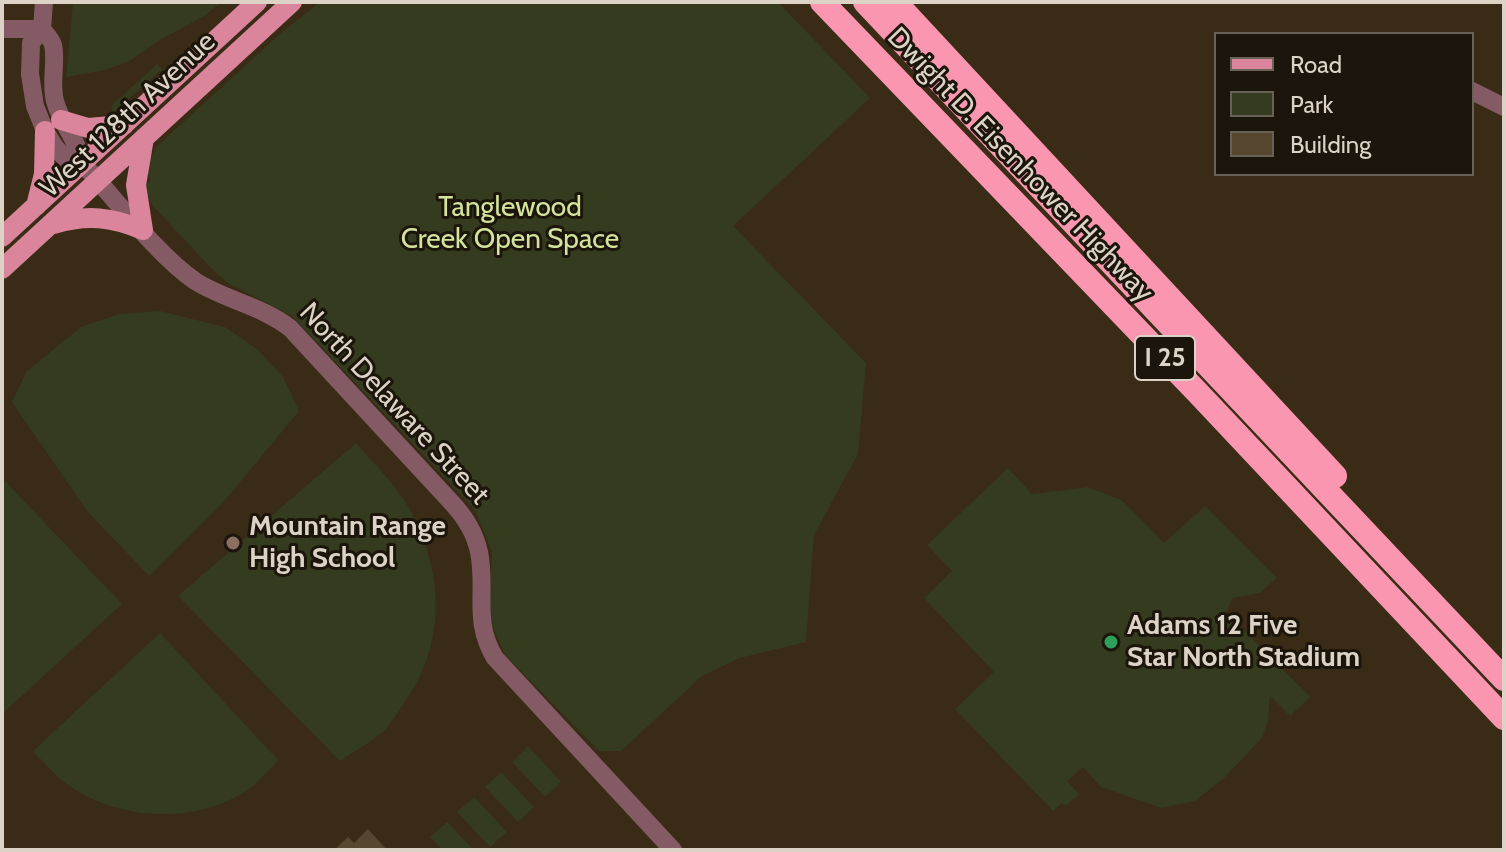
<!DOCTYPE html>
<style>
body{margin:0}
#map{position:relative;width:1506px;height:852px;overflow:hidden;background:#392b16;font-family:Cabin,sans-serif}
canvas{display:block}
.frame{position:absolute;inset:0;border:4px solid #dcd3c6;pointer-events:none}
.legend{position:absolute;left:1214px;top:32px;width:260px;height:144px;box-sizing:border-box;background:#1b150b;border:2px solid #686156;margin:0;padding:10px 14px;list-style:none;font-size:24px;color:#dcd3c6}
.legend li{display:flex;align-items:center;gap:16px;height:40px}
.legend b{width:40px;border:2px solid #686156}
</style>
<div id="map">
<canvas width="1506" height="852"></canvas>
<div class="frame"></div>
<ul class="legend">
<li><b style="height:10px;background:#da859b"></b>Road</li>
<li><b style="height:22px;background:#353b1f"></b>Park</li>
<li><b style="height:22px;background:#574731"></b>Building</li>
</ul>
</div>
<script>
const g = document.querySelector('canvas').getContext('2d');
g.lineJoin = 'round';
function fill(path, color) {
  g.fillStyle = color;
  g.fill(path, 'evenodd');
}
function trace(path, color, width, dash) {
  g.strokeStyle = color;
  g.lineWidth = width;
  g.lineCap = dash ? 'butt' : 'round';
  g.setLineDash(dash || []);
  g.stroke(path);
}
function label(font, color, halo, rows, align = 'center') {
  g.font = font + ' Cabin,sans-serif';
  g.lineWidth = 6;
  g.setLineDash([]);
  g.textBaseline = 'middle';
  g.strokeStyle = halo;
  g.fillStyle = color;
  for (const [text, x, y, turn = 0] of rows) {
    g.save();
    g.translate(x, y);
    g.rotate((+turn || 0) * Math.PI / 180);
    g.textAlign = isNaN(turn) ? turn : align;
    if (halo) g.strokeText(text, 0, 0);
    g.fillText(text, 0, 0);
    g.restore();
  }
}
const green = new Path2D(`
 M73,2H221L206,15L158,41L130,61L105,70L66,77Z
 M320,2H778L870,98L733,226L866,363L858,454L814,535L806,642L740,658L702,676L621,751H599L505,655L489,617L492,552L475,510L292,316L228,283L211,268L153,206L143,186L150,181L149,175L144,170L156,147L281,33Z
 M157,64L162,69L113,113L111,106Z
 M160,311L225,327L257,349L283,377L299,411L226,499L149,576L87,511L12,402L26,372L81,327L119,314Z
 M356,443C375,465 400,489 413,515C445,579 445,646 403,705C397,713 392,723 385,730C372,742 354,751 340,761L178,596Z
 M1008,468L1032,494L1088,487L1121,500L1164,543L1205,506L1277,578L1260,593L1233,598L1226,612L1310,697L1290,716L1270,696L1268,721L1262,738L1224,778L1195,801L1161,808L1101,787L1083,767L1067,781L1079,794L1066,806L1062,803L1053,811L955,709L994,672L924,598L952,571L927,545Z
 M5,481L122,604L2,714V485Z
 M160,633L278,760C270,769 261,779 252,787C197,826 117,822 64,782C53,774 43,761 33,751Z
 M528,746L561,782L545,797L512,762Z
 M501,772L534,807L518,822L485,787Z
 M474,797L507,832L490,847L457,812Z
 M447,822L474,850H443L430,837Z`);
const building = new Path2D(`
 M368,829L387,850H334L348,837L354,843Z`);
const minor = new Path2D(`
 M44,2L42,29L31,43L30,74L35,106L45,131L55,147L65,158L82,163C115,198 157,255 195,281C225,300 262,306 290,328L452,503C465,517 475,533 479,552C487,591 472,620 495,658L673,850
 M2,29H42
 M42,29C45,33 52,40 53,45C57,60 50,82 55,101C61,124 78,140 82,163
 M1472,91L1504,107`);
const major = new Path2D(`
 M61,120L88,128L124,125
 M36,206L44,174L45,131
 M54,224C87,214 112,217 143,230
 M143,230L136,185L144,138
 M2,237L257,2
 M2,269L292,2`);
const highway = new Path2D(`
 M822,2L1198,393L1504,718
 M865,2L1504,679
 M895,2L1335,476`);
const markers = [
 [233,543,8,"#8d6e63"],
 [1111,642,8,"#2e9e5b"]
];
const shields = [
 [1165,358,60]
];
const shieldNames = [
 ["I 25",1165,358]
];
const streetNames = [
 ["West 128th Avenue",128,115,-43],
 ["Dwight D. Eisenhower Highway",1020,165,46],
 ["North Delaware Street",394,404,47]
];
const parkNames = [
 ["Tanglewood",510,208],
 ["Creek Open Space",510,240]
];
const poiNames = [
 ["Mountain Range",249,527],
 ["High School",249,559],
 ["Adams 12 Five",1127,626],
 ["Star North Stadium",1127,658]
];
fill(green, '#353b1f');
fill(building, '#574731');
trace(minor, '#845b65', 18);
trace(major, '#da859b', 20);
trace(highway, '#fb96b0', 24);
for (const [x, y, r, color] of markers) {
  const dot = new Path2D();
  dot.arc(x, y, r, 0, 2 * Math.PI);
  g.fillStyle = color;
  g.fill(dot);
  trace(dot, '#1b150b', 3);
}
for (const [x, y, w] of shields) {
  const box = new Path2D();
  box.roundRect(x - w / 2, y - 22, w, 44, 6);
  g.fillStyle = '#1b150b';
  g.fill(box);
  trace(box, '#dcd3c6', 2);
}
label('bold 26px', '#dcd3c6', null, shieldNames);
label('28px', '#dcd3c6', '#1b150b', streetNames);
label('28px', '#d3e39b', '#1b150b', parkNames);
label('bold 28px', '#dcd3c6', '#1b150b', poiNames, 'left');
</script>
